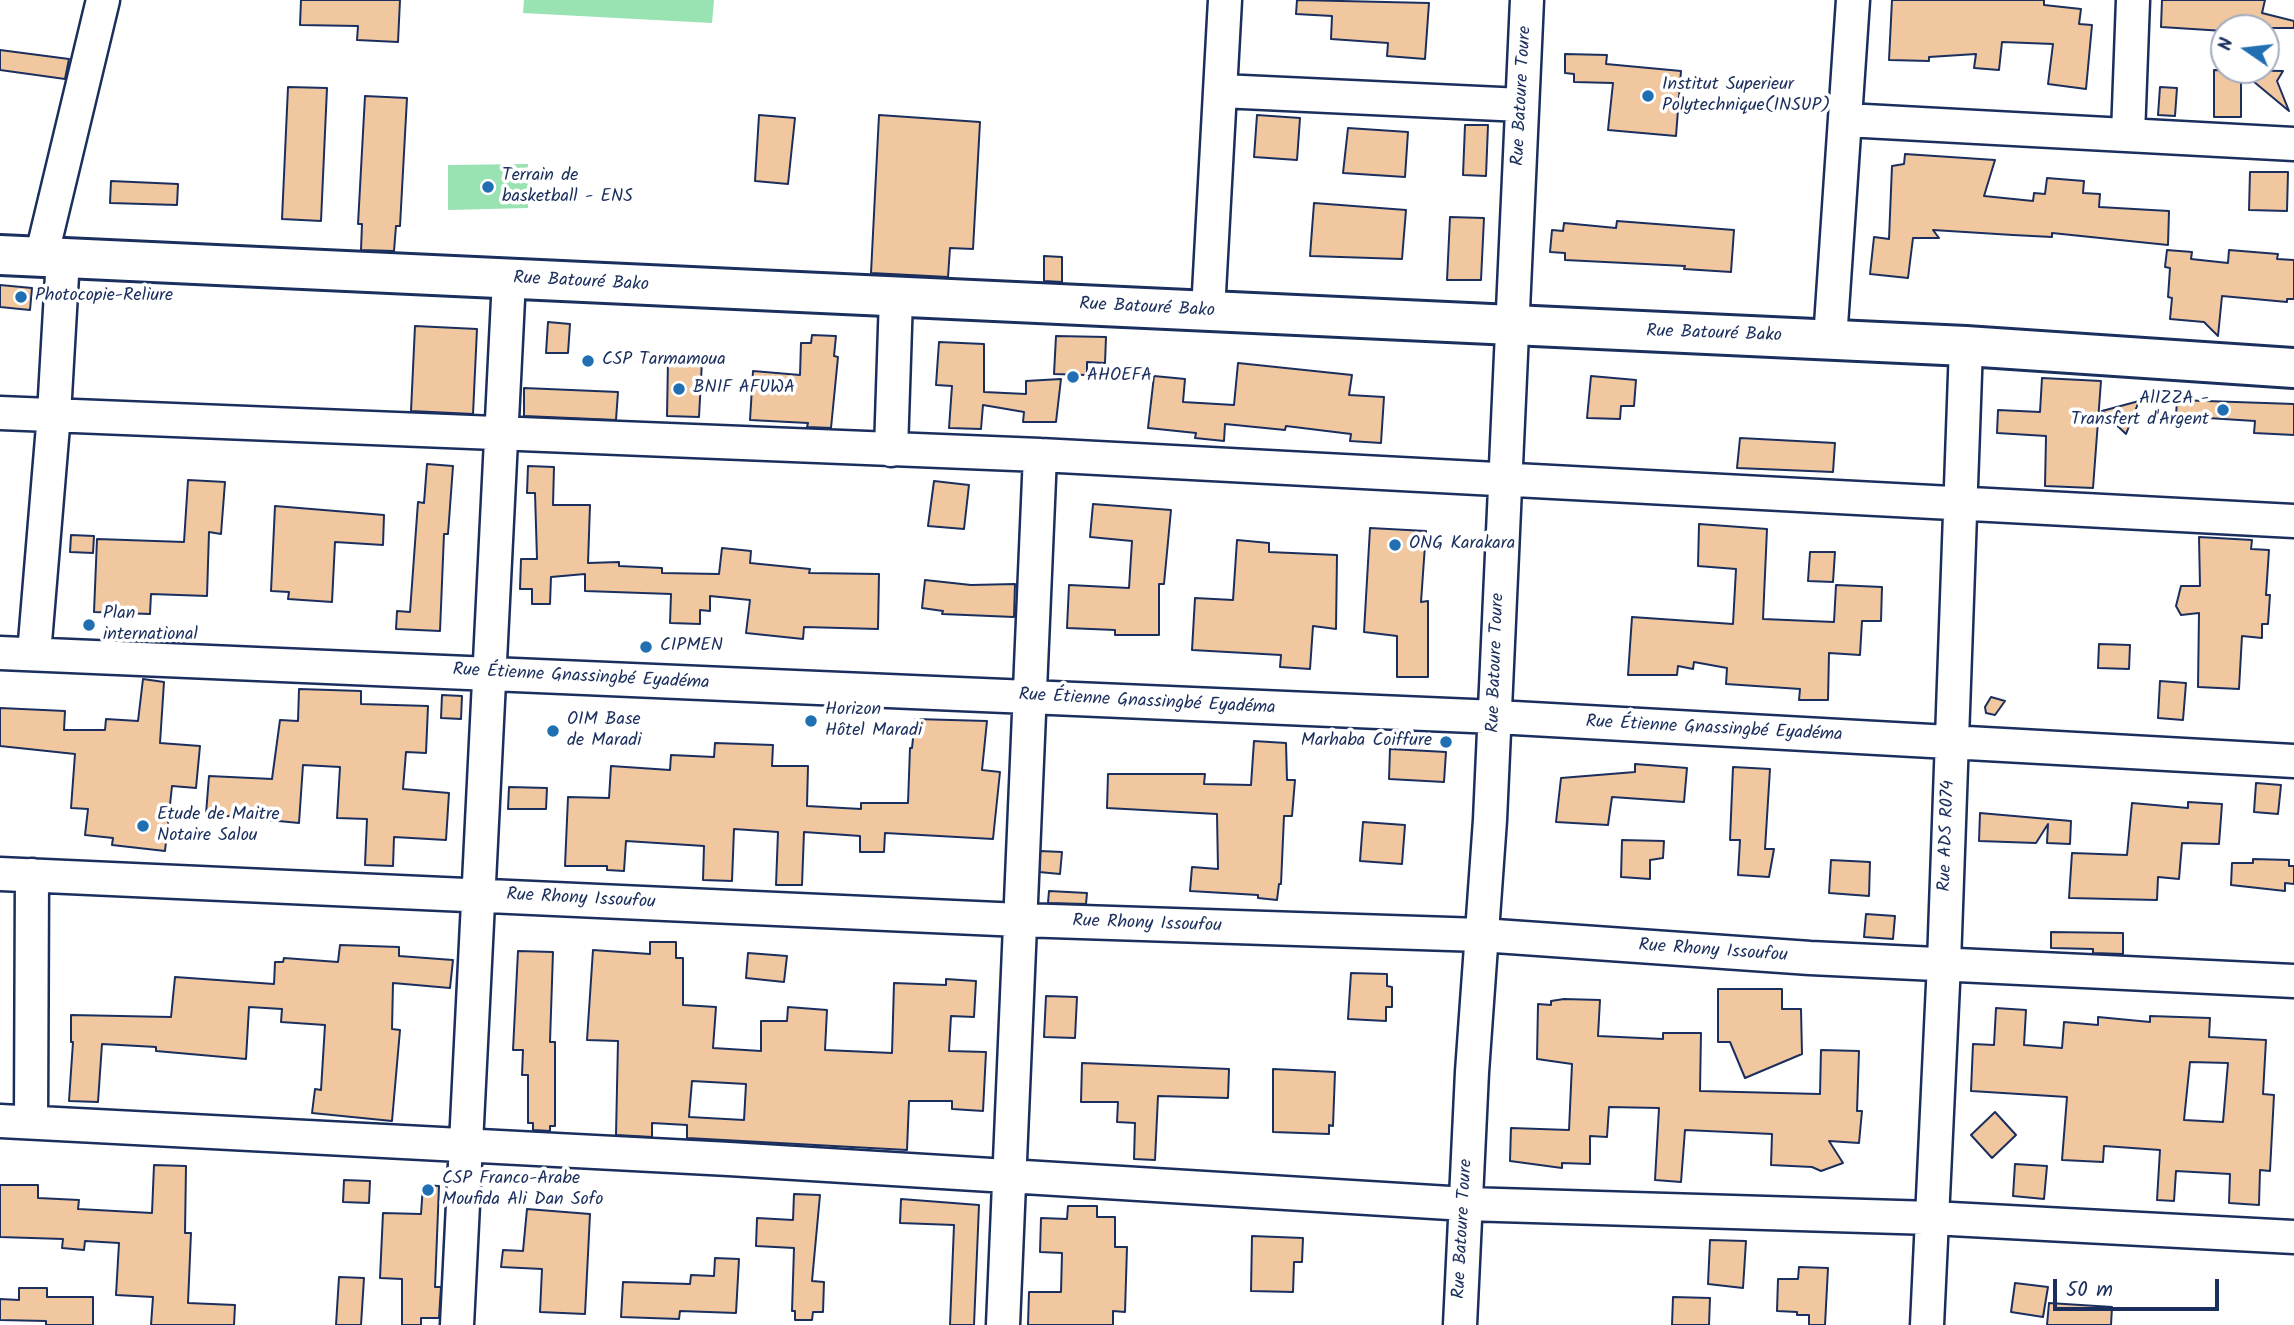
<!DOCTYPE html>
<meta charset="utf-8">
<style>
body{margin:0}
#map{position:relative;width:2294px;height:1325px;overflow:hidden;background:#fff;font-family:Kalam,sans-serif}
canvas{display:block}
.north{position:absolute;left:2210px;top:14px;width:70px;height:70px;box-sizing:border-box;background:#fff;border:2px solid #a4acbf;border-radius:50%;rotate:284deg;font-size:19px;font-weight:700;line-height:28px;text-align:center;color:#1b2f5e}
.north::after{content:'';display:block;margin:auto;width:24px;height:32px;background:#1f6fb2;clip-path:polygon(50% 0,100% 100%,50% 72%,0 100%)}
.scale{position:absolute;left:2053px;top:1279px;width:166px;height:32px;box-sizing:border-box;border:4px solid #1b2f5e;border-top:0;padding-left:9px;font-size:21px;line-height:24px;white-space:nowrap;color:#1b2f5e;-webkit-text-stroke:5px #fff;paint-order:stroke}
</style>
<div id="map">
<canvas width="2294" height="1325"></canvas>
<div class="north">N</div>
<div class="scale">50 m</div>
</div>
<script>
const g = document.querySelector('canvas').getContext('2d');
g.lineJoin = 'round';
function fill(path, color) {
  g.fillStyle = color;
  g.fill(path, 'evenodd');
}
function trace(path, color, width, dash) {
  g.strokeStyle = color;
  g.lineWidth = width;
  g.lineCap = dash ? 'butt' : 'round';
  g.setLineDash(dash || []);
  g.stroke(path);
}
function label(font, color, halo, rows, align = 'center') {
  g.font = font + ' Kalam,sans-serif';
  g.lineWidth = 7;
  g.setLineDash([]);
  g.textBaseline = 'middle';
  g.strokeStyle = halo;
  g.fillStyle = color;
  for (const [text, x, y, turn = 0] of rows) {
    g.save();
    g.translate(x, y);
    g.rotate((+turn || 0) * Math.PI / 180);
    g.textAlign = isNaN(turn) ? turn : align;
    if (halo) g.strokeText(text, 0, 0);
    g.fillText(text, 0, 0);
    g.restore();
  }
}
const green = new Path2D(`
 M524,0H714L712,23L523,13Z
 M528,164V208L448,210V165Z`);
const building = new Path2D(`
 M301,0H400L398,42L357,40L358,26L300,25Z
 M1297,0L1429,3L1425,59L1387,56L1388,43L1331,39L1332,16L1296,14Z
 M1892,0H2044V5L2081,9L2079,24L2092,25L2086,89L2048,84L2053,44L2002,42L1999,70L1974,68L1976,54L1929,57V61L1889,60Z
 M2162,0H2265L2262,13L2294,21V28H2224V31L2161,27Z
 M0,50L69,59L65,79L0,70Z
 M1565,54L1607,55L1606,64L1681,71L1676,136L1608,130L1613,83L1574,82V74L1565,73Z
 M2214,70L2283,71L2277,81L2289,111L2241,71V117H2214Z
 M288,87L327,88L321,221L282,219Z
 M2160,87L2177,88L2175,116L2158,115Z
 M365,96L407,98L400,226H396L394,251L361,250L362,224H358Z
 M759,115L795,118L788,184L755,181Z
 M879,115L980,122L973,249L950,248L948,277L871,273Z
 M1257,115L1300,118L1297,160L1254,157Z
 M1465,125H1488L1486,176L1463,175Z
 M1348,128L1408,132L1405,177L1343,173Z
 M1905,154L1995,160L1984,196L2033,201L2034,193L2045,194L2047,178L2084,181L2083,193L2100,194L2099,207L2169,211L2168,245L2052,233V237L2013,235L1933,230L1939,238H1913L1908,278L1870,274L1874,237L1889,239L1892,166L1904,164Z
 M2250,172H2288L2287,211L2249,210Z
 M111,181L178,184L177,205L110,203Z
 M1314,203L1406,210L1402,259L1310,256Z
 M1450,217L1484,218L1481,280H1447Z
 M1617,221L1734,230L1731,272L1684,269L1685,266L1565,260V253L1550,252L1552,230L1563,231L1564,223L1616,228Z
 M2167,250L2192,252L2191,259L2228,263L2229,250L2278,254L2277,259L2294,260V299H2287V302L2222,296L2218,336L2204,322L2170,319L2172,298L2168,297L2170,268L2165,267Z
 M1044,256L1062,257V282L1044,281Z
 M0,285L32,288L30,310L0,307Z
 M548,322L570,324L568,353H546Z
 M415,326L477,329L473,414L411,411Z
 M812,335L836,336L834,356L838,357L831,428L807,427L808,423L750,420L753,371L800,375L801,343H811Z
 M1056,336L1106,337L1105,363L1087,362V375L1054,374Z
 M939,342L984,344V392L1026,394V381L1061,379L1056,422H1023L1024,412L983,405L981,429L949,428L952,386L936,385Z
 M668,360L702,361L699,417L667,416Z
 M1238,363L1352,375L1349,395L1384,397L1381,443L1350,441L1351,434L1286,426L1285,430L1225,424L1224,441L1195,438L1196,433L1148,428L1154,376L1185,379L1183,402L1234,405Z
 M1591,376L1636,380L1634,406H1621L1620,419L1587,418Z
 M2042,378L2101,381L2093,488L2045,486L2046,436L1997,433L1998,410L2040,412Z
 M524,388L618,392L616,420L524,416Z
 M2177,400L2294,404V435L2254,433L2255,421L2176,416Z
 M2139,401L2126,434L2102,411Z
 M1740,438L1835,443L1833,472L1737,468Z
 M427,464L453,466L448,534H444L440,631L396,629L397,611L410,612L418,502L424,503Z
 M528,466L554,467L553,505H590L588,563L619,562V566L662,568V573L719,574L722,548L751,551L750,563L810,569L809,573L879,574L878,629L804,627L803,639L746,633L750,600L710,596V611L700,610V624L670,623L671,594L585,591V574L551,577L550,604H532V589H520L521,559H537L535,493H527Z
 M188,480L225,482L221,534L209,532L207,596L151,594L150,614L94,612L97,539L184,542Z
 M934,481L969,485L964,529L928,526Z
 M1093,504L1171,510L1164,584H1159V635H1115V630L1067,628L1069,585L1129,588L1132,541L1090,537Z
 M275,506L384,515L383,545L335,542L332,602L288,599L289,592L271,591Z
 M1699,524L1767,529L1763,619L1834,622L1836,585L1882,587L1881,621H1862L1860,655L1829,653L1828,700H1799L1800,689L1726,684L1727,668L1694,662L1693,669L1678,666L1677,675H1628L1632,617L1733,624L1736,569L1698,566Z
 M1370,528L1426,531L1421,602L1428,601V677H1397V636L1364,632Z
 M71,535L94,536L93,553L70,552Z
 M2199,537L2252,540L2251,549L2269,550L2266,595H2270L2268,624H2262V638L2242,636L2239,689L2198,687L2199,613L2181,615L2176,606L2181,586H2200Z
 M1237,540L1269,543V552L1337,555L1336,629L1313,626L1310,669L1280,667L1281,655L1192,650L1195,598L1233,600Z
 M1810,552H1835L1833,582L1808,581Z
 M925,580L971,585L1015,584L1014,617L942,614L943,611L922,608Z
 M2099,644L2130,645L2129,669L2098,668Z
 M143,679L164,682L160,743L200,746L196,788L172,786L165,851L112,845L113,838L85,835L88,809L71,808L75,754L0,746V708L65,711L64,730H105L106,719L138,721Z
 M2160,681L2186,683L2183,720L2158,718Z
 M299,689L361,691V704L428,706L426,753L406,752L403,789L449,793L446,840L394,837L393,866L365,865L367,819L337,818L340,767L303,765L299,823L206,814L209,776L272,779L280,720L298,721Z
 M442,695L462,696L461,719L441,718Z
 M1991,697L2005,701L1995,715L1986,713L1985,707Z
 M915,719L987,721L982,770L1000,772L993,839L885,833L884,852H860V836L804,832L802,885H776L778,832L734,829L732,881L703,880L704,846L626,841L624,871L607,870V866H565L568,797L609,798L611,766L670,770L671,755L714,757L715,743L773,745L772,766H808L807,806L861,809V803H908L910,748H912Z
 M1254,741L1286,743L1287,780H1295L1292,816H1284L1281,884H1279L1277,900L1258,898V895L1190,891L1192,867L1218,869L1217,814L1107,808L1108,774H1205L1204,784L1251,785Z
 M1390,749L1446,752L1444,782L1389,779Z
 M1635,764L1687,768L1684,802L1612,797L1608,825L1556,822L1561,778L1635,772Z
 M1733,767L1770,769L1765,849H1774L1769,877L1738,875L1740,840H1730Z
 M2256,783L2281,785L2278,814L2254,812Z
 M509,787L547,788L546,809H508Z
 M2188,802L2222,804L2219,844L2182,843L2179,879L2158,877L2157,900L2069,898L2072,853L2127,855L2132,803L2188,808Z
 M1980,813L2071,821L2070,844L2047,843L2048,824L2036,843L1979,841Z
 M1363,822L1405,825L1402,864L1360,861Z
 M1622,840L1664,841L1663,858L1650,860V879L1621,877Z
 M1040,851L1062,852L1060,874L1039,872Z
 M2253,859L2289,860V866H2294V884L2285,883V891L2231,885L2232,863H2253Z
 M1831,860L1870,862L1869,896L1829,893Z
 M1049,891L1087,893L1086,904L1048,903Z
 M1866,914L1895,916L1893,939L1864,937Z
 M2051,932L2123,933V954L2093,953V949L2051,948Z
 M650,942H676V958H683V1005L716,1007L713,1048L761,1051V1021H787L788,1007L827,1010L825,1050L892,1053L894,983L946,985V979L976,981L974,1017L951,1016L949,1051L986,1052L983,1111L952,1109V1101H909L907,1150L687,1138V1125L652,1123V1137L616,1135L618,1041L587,1040L593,950L650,954ZM692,1081L746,1084L744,1120L689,1117Z
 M340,945L399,947V956L453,960L450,988L393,983L392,1029L400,1030L392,1121L312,1113L315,1089L321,1090L325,1025L281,1022L282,1009L249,1007L246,1059L156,1051V1047L102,1044L98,1102L69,1101L73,1042H71V1015L171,1017L175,977L274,984L275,962H283L284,958L338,962Z
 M518,951L553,952L550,1042H555V1126H550V1131L533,1130V1123H528V1075H522L523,1050H513Z
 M748,953L787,956L784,982L746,978Z
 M1351,973L1387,974V986L1392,987V1007H1386V1021L1348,1019Z
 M1718,989H1782V1009H1801L1802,1054L1745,1078L1730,1042H1718Z
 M1046,996L1077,997L1075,1038L1044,1037Z
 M1564,999L1600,1000L1598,1036L1663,1039V1033H1701L1700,1091L1820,1094L1821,1050L1859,1051L1857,1111H1862L1859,1143L1829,1141L1843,1163L1821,1171L1812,1167L1771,1165L1772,1134L1685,1130L1681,1182L1655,1180L1659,1108L1609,1107L1607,1137L1590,1136V1164L1562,1163V1168L1510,1161L1511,1128L1569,1130L1572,1064L1537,1059L1538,1004L1551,1005V1001Z
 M1996,1008L2026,1010L2024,1045L2062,1048L2064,1022L2098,1025V1017L2150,1022V1016L2210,1018L2209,1037L2266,1040L2263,1094L2274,1095L2270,1171L2260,1170L2259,1205L2229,1203L2230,1174L2176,1171L2174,1201L2157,1200L2160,1150L2104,1146L2103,1162L2062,1160L2067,1097L1971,1091L1973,1044L1994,1045ZM2190,1062L2228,1063L2223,1122L2184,1120Z
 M1082,1063L1229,1069L1228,1098L1158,1096L1155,1160L1134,1159L1135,1123L1117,1122L1118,1102H1081Z
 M1273,1069L1335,1072L1333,1126L1329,1125V1134L1273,1132Z
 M1995,1112L2016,1135L1992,1158L1971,1135Z
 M2015,1164L2047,1166L2044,1199L2013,1196Z
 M154,1165L186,1166L185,1233H191L188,1303L235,1305L234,1325H151L153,1297L116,1295L119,1243L85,1241L84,1250L62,1248L63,1239L0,1237V1185H38V1198L79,1200L78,1209L152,1213Z
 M344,1180L370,1181L369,1203L343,1202Z
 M423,1185L439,1186L435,1287H441L439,1318H421V1325H402V1279L380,1278L383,1213L421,1214Z
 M794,1194L820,1195L812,1281L824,1282L823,1312H813L812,1320H795V1311H792L794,1248L756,1246L757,1218L793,1220Z
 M901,1199L979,1205L974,1325H950L954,1225L900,1223Z
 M1068,1206H1097V1217H1115V1247H1127L1125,1312L1113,1311V1325H1028L1029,1292H1061L1062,1253L1040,1252L1041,1218L1067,1219Z
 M527,1209L590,1214L585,1314L540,1312L542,1269L501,1267L503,1250L523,1251Z
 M1252,1236L1303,1238L1302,1262H1294L1293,1292L1251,1291Z
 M1710,1240L1746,1241L1743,1288L1708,1284Z
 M715,1258L739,1259L736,1313L680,1311L679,1319L621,1317L623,1282L690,1284L691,1275L714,1276Z
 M1799,1267L1828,1268L1825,1325H1809V1315H1797V1312L1777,1311L1778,1279H1798Z
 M339,1277L364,1278L361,1325H336Z
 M2015,1283L2048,1287L2043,1317L2011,1312Z
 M19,1288H47V1297H93V1325H46V1321L0,1320V1299L19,1300Z
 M1673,1297L1710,1298L1709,1325H1672Z
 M2049,1303L2112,1307L2111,1325H2047Z`);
const minor = new Path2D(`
 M1221,91L1522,105
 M1846,120L2294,144
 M2128,135L2133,0
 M41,258L103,0
 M1208,311L1225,0
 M1830,340L1853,0
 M0,413L1040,455L2294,521
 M891,450L896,297
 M0,653L1496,717L2294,761
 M34,654L54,414L63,258
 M0,874L1020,920L1481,935L1810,958L2294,981
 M0,1121L729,1159L1466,1204L1932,1218L2294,1237
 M31,1122L32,875
 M457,1325L509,279
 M1003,1325C1013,1035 1026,745 1040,455
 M1460,1325L1472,1072L1490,820L1527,0
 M1927,1325L1944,963L1966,346`);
const major = new Path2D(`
 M0,255L1966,346L2294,368`);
const markers = [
 [1648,96,7,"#1f6fb2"],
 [488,187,7,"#1f6fb2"],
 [21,297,7,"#1f6fb2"],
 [588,361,7,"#1f6fb2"],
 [1073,377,7,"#1f6fb2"],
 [679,389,7,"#1f6fb2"],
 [2223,410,7,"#1f6fb2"],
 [1395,545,7,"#1f6fb2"],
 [89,625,7,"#1f6fb2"],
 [646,647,7,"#1f6fb2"],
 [811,721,7,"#1f6fb2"],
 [553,731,7,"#1f6fb2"],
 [1446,742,7,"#1f6fb2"],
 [143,826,7,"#1f6fb2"],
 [428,1190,7,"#1f6fb2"]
];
const poiNames = [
 ["Institut Superieur",1662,86],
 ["Polytechnique(INSUP)",1662,107],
 ["Terrain de",502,177],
 ["basketball - ENS",502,198],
 ["Photocopie-Reliure",35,297],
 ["CSP Tarmamoua",602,361],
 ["AHOEFA",1087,377],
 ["BNIF AFUWA",693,389],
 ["AlIZZA -",2209,400,"right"],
 ["Transfert d'Argent",2209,421,"right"],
 ["ONG Karakara",1409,545],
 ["Plan",103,615],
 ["international",103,636],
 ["CIPMEN",660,647],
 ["Horizon",825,711],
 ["Hôtel Maradi",825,732],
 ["OIM Base",567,721],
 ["de Maradi",567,742],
 ["Marhaba Coiffure",1432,742,"right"],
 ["Etude de Maitre",157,816],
 ["Notaire Salou",157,837],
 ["CSP Franco-Arabe",442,1180],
 ["Moufida Ali Dan Sofo",442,1201]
];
const streetNames = [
 ["Rue Batoure Toure",1523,96,-87],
 ["Rue Batouré Bako",581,283,3],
 ["Rue Batouré Bako",1147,309,3],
 ["Rue Batouré Bako",1714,335,2],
 ["Rue Batoure Toure",1497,663,-88],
 ["Rue Étienne Gnassingbé Eyadéma",581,678,3],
 ["Rue Étienne Gnassingbé Eyadéma",1147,703,3],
 ["Rue Étienne Gnassingbé Eyadéma",1714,730,3],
 ["Rue ADS R074",1948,836,-88],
 ["Rue Rhony Issoufou",581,900,3],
 ["Rue Rhony Issoufou",1147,925,2],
 ["Rue Rhony Issoufou",1713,952,4],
 ["Rue Batoure Toure",1464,1229,-87]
];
fill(green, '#99e2b1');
fill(building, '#f1c7a0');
trace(building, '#1b2f5e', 2);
trace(minor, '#1b2f5e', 37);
trace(major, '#1b2f5e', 44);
trace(minor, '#fff', 32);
trace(major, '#fff', 38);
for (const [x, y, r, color] of markers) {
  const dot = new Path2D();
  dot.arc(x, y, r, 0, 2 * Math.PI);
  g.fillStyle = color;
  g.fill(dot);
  trace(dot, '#fff', 2.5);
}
label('18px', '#1b2f5e', '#fff', poiNames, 'left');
label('18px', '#1b2f5e', '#fff', streetNames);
</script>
